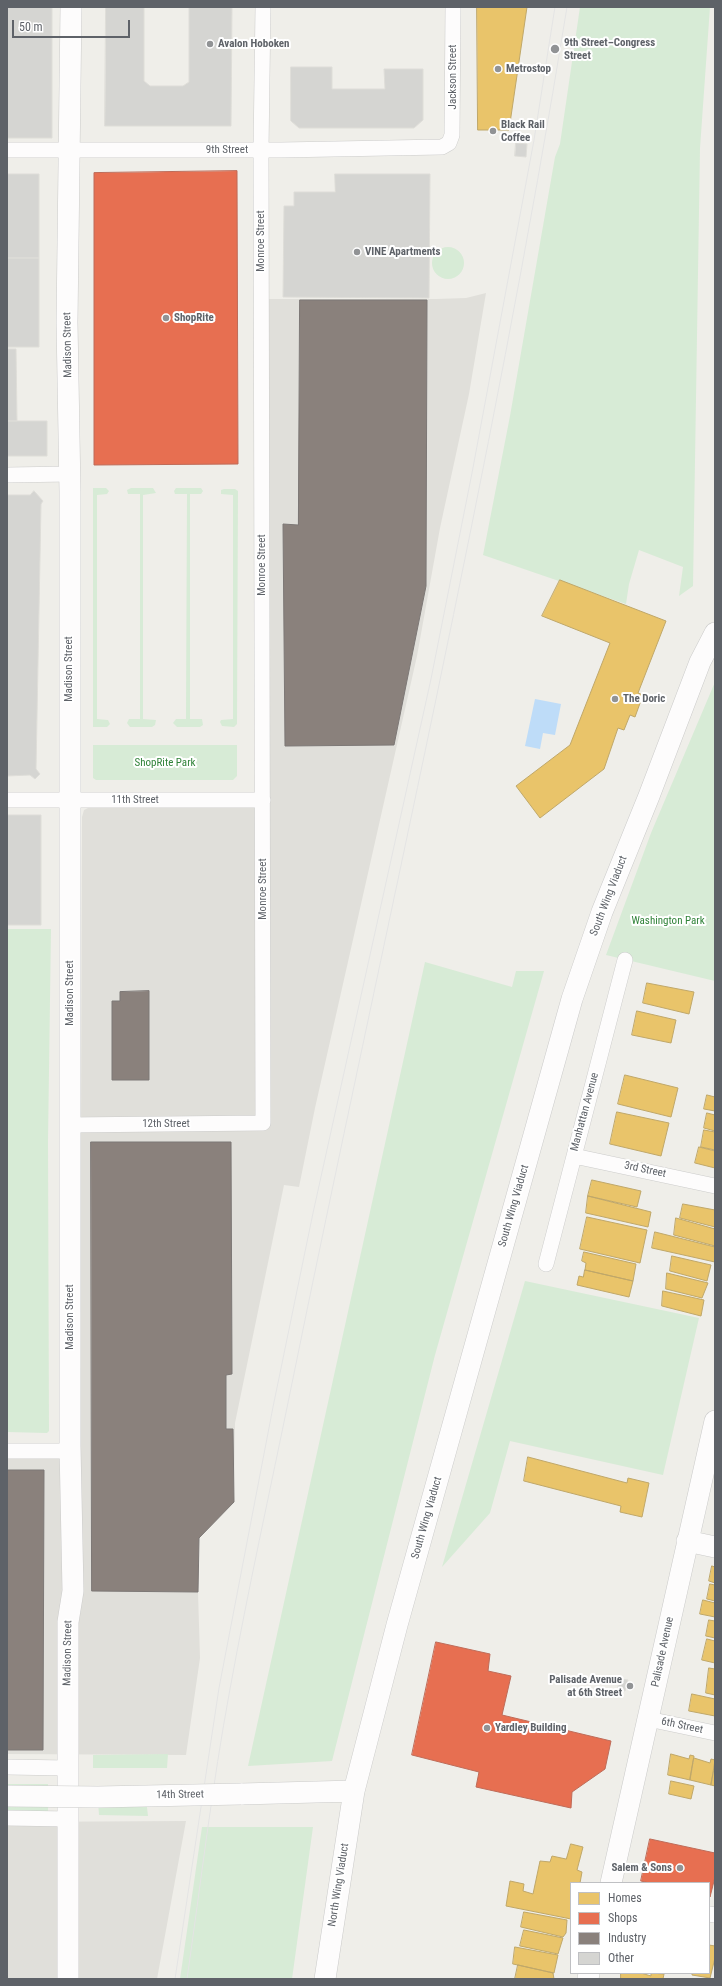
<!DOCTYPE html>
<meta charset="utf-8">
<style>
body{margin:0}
#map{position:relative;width:722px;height:1986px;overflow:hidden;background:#efeee9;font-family:"Roboto Condensed",sans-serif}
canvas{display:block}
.frame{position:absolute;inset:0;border:8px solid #5e6268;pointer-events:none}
.legend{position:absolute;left:570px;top:1882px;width:140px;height:92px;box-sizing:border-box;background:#fff;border:1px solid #bfc0c3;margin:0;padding:5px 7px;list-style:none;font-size:12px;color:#5e6268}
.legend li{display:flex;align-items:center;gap:8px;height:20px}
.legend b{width:20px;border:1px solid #bfc0c3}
.scale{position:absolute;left:12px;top:20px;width:118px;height:18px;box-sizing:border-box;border:2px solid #5e6268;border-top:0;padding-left:5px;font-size:12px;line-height:14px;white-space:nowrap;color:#5e6268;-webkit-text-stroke:3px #fff;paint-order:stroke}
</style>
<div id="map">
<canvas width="722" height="1986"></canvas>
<div class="frame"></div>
<ul class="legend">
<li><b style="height:11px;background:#e9c46a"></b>Homes</li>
<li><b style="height:11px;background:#e76f51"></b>Shops</li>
<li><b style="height:11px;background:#8a817c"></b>Industry</li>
<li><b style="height:11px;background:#d5d5d2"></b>Other</li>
</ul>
<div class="scale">50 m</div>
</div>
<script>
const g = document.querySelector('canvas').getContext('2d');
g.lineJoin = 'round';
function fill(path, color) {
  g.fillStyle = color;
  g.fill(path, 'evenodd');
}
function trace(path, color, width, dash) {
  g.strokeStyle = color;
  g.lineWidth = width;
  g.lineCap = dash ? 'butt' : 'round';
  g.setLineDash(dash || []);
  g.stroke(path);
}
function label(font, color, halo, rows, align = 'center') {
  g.font = font + ' "Roboto Condensed",sans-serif';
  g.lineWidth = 4;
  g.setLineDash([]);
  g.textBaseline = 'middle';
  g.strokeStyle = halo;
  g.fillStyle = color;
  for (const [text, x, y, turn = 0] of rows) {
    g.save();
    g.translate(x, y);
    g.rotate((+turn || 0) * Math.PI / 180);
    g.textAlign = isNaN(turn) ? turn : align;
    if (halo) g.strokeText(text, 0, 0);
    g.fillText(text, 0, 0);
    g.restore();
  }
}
const industrial = new Path2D(`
 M486,293L469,394L440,528L417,656L315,1108L299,1187L284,1185L235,1423L234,1502L199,1538L198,1592L200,1658L186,1755L7,1754V1446H80L82,817L84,810L90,807L257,808L267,299H436L466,298Z
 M186,1821L157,1979H7V1822Z`);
const green = new Path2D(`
 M580,7H710L700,148L693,586L679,596L683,567L639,550L629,584L626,604L483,555L510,416L555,157L560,144Z
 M432 263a16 16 0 1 1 32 0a16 16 0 1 1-32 0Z
 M93,488H106L109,491L107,494L97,495V719L108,720L110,724L107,727H93Z
 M131,488H153L156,493L143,495V719L156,720L155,725L152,727H130L127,723L129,719H140V494H128L127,490Z
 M176,488H201L203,491L201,494H190V719H202L203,725L200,727H177L173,723L176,719H186V713L187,494H175L174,491Z
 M224,489H235L238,491L237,724L234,727L222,726L220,722L221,720L233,719V495L221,494V490Z
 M715,682V981L606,955L651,833Z
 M93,745H237V776L233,780H96L93,778Z
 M7,929H51L48,1141L49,1431L47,1433L7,1432Z
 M425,962L512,987L516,971H544L435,1355L332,1761L248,1766Z
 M525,1281L699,1318L663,1475L510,1441L490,1513L442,1567Z
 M168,1754L167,1768H93V1755Z
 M7,1784H48V1811H7Z
 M146,1799L148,1816L99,1815L98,1801Z
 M202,1827H313L292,1979H180Z`);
const water = new Path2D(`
 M535,699L561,704L555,735L543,733L540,749L525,746Z`);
const homes = new Path2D(`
 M477,7H527L509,130H478Z
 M560,580L666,621L638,693L643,695L635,717L630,715L624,730L618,728L604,769L540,818L516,786L570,745L610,643L542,616Z
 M647,983L694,992L689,1014L643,1003Z
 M637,1011L676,1020L671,1043L632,1035Z
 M625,1075L678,1088L671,1117L618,1104Z
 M707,1095L715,1097V1111L704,1109Z
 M617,1112L669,1123L661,1156L610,1144Z
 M707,1113L715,1115V1131L704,1128Z
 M704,1130L715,1132V1150L701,1147Z
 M699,1147L715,1151V1168L695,1163Z
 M592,1180L641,1191L637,1207L588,1196Z
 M588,1196L651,1212L648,1227L586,1213Z
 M683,1204L715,1210V1227L680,1218Z
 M587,1217L647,1230L640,1263L580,1249Z
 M676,1218L715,1229V1246L674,1235Z
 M655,1232L715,1247V1262L652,1248Z
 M584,1252L636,1264L633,1281L585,1270L586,1263L582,1261Z
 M672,1256L711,1265L707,1281L670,1271Z
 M585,1270L633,1281L629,1297L577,1285L579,1276L583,1277Z
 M667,1273L708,1283L702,1298L666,1289Z
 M663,1291L704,1300L701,1316L662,1306Z
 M528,1457L627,1483L628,1478L649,1483L642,1517L620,1512L621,1506L524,1481Z
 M712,1566L715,1567V1583L709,1581Z
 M710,1584L715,1585V1601L707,1599Z
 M703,1600L715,1603V1617L700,1614Z
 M709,1620L715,1621V1638L706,1636Z
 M707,1639L715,1641V1663L702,1660Z
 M709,1668L715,1669V1695L706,1693Z
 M692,1694L715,1699V1716L689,1711Z
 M671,1754L689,1759L690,1755L694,1756L690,1780L668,1775Z
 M694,1758L710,1763L711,1759L715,1760L711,1785L690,1780Z
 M715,1765V1786L711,1785Z
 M671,1781L694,1786L691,1799L669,1794Z
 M571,1844L583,1847L577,1870L582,1872L580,1883H571V1919L506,1906L510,1881L524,1884L523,1891L533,1894L540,1861L550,1862L552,1856L566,1859Z
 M524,1912L567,1920L566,1933L563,1937L521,1927Z
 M524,1930L563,1938L558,1954L520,1946Z
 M709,1945L715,1946V1958L710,1978L692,1975V1973H709Z
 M515,1947L558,1955L554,1973L513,1964Z
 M518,1965L553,1973L554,1979H515Z
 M621,1973H641L651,1976V1973L664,1974L663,1979H621Z`);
const shops = new Path2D(`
 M237,171L238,464L94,465V173Z
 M436,1642L490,1654L488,1671L511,1676L502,1715L611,1741L605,1769L572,1792L571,1808L476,1787L479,1772L412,1755Z
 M650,1839L715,1853V1877L710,1897L709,1883H649L641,1881Z`);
const industry = new Path2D(`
 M300,300H427L426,586L394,745L285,746L283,524L298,525Z
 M149,991V1080H112V1001H120V992Z
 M91,1142H231L232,1374L226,1375V1429H233L234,1502L199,1538L198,1592L92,1591Z
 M7,1470H44L43,1750H7Z`);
const building = new Path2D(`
 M7,7H52V138H7Z
 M106,7H144V81L150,86H183L189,82V7H232L231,126H105Z
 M291,67H332V89H385L384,69H423V120L414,128H299L291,121Z
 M516,143L527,144L526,157L515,156Z
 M7,174H39V258H7Z
 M335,174H430L429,298L283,297L284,206H294V192H335Z
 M7,258H39V347H7Z
 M7,349H16L17,421H7Z
 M7,421H47V456H7Z
 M34,491L43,501L41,504L36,769L40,774L35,779L30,775L7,776V495H30Z
 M7,815H41V925H7Z
 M620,1679L628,1680L625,1691L618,1689Z`);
const street = new Path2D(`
 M7,150H281L442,147L449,143L452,135L453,7
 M7,475L70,474
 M7,800H263
 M69,1125L263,1123L261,150L263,7
 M574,1156L715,1186
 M546,1264L625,960
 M7,1451H70
 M648,1719L715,1733
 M7,1767L67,1768
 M7,1818L69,1819
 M709,1914L715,1915`);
const secondary = new Path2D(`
 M687,1541L715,1547
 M241,1794L354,1791
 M611,1883L715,1421
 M68,1979V1622L73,1591L70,1446V492L67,322L71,7
 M325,1979L354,1791L397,1625L572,999L602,912L649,796L700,662L715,633
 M588,1979L589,1973`);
const tram = new Path2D(`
 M175,1979L219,1688L273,1407L313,1213L431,679L472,473L534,140L555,7
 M187,1979C201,1882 212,1786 230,1689C248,1590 270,1491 290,1393C384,931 492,472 567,7`);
const secondaryBridge = new Path2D(`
 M7,1796L98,1797L241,1794`);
const markers = [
 [210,44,4,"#919395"],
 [555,49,5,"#919395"],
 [498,69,4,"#919395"],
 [493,131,4,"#919395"],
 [357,252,4,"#919395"],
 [166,318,4,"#919395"],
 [615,699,4,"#919395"],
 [630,1686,4,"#919395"],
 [487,1728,4,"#919395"],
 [680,1868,4,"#919395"]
];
const poiNames = [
 ["9th Street–Congress",564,43],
 ["Street",564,56],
 ["Avalon Hoboken",218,44],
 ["Metrostop",506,69],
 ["Black Rail",501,125],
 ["Coffee",501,138],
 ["VINE Apartments",365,252],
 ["ShopRite",174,318],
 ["The Doric",623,699],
 ["Palisade Avenue",622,1680,"right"],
 ["at 6th Street",622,1693,"right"],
 ["Yardley Building",495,1728],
 ["Salem & Sons",672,1868,"right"]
];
const streetNames = [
 ["Jackson Street",453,77,-90],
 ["9th Street",227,150],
 ["Monroe Street",261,241,-90],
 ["Madison Street",68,345,-91],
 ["Monroe Street",262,565,-90],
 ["Madison Street",69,669,-90],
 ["11th Street",135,800],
 ["Monroe Street",263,889,-90],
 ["South Wing Viaduct",609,896,-69],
 ["Madison Street",70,993,-90],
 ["Manhattan Avenue",585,1112,-75],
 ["12th Street",166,1124],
 ["3rd Street",645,1170,12],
 ["South Wing Viaduct",514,1206,-74],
 ["Madison Street",70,1317,-90],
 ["South Wing Viaduct",427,1518,-74],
 ["Palisade Avenue",663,1652,-78],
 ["Madison Street",68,1653,-89],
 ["6th Street",682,1726,12],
 ["14th Street",180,1795,-1],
 ["North Wing Viaduct",339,1885,-81]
];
const parkNames = [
 ["ShopRite Park",165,763],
 ["Washington Park",668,921]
];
fill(industrial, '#e0dfda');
fill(green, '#d7ebd6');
fill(water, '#bedcf8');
fill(homes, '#e9c46a');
trace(homes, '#bfa769', 1);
fill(shops, '#e76f51');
trace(shops, '#be6b58', 1);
fill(industry, '#8a817c');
trace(industry, '#7d7876', 1);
fill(building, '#d5d5d2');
trace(building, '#deddd8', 1);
trace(street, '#cccccb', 16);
trace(secondary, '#cbcbca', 22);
trace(street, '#fdfcfc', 15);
trace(secondary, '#fdfcfc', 21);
trace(tram, '#e4e4e4', 1);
trace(secondaryBridge, '#cbcbca', 22, []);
trace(secondaryBridge, '#fdfcfc', 21);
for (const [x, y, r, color] of markers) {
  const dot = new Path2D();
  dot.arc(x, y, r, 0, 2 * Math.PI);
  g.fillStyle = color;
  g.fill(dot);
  trace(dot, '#fff', 1.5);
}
label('bold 11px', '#5e6268', '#fff', poiNames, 'left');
label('11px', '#5e6268', '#fff', streetNames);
label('11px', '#31833a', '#fff', parkNames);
</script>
